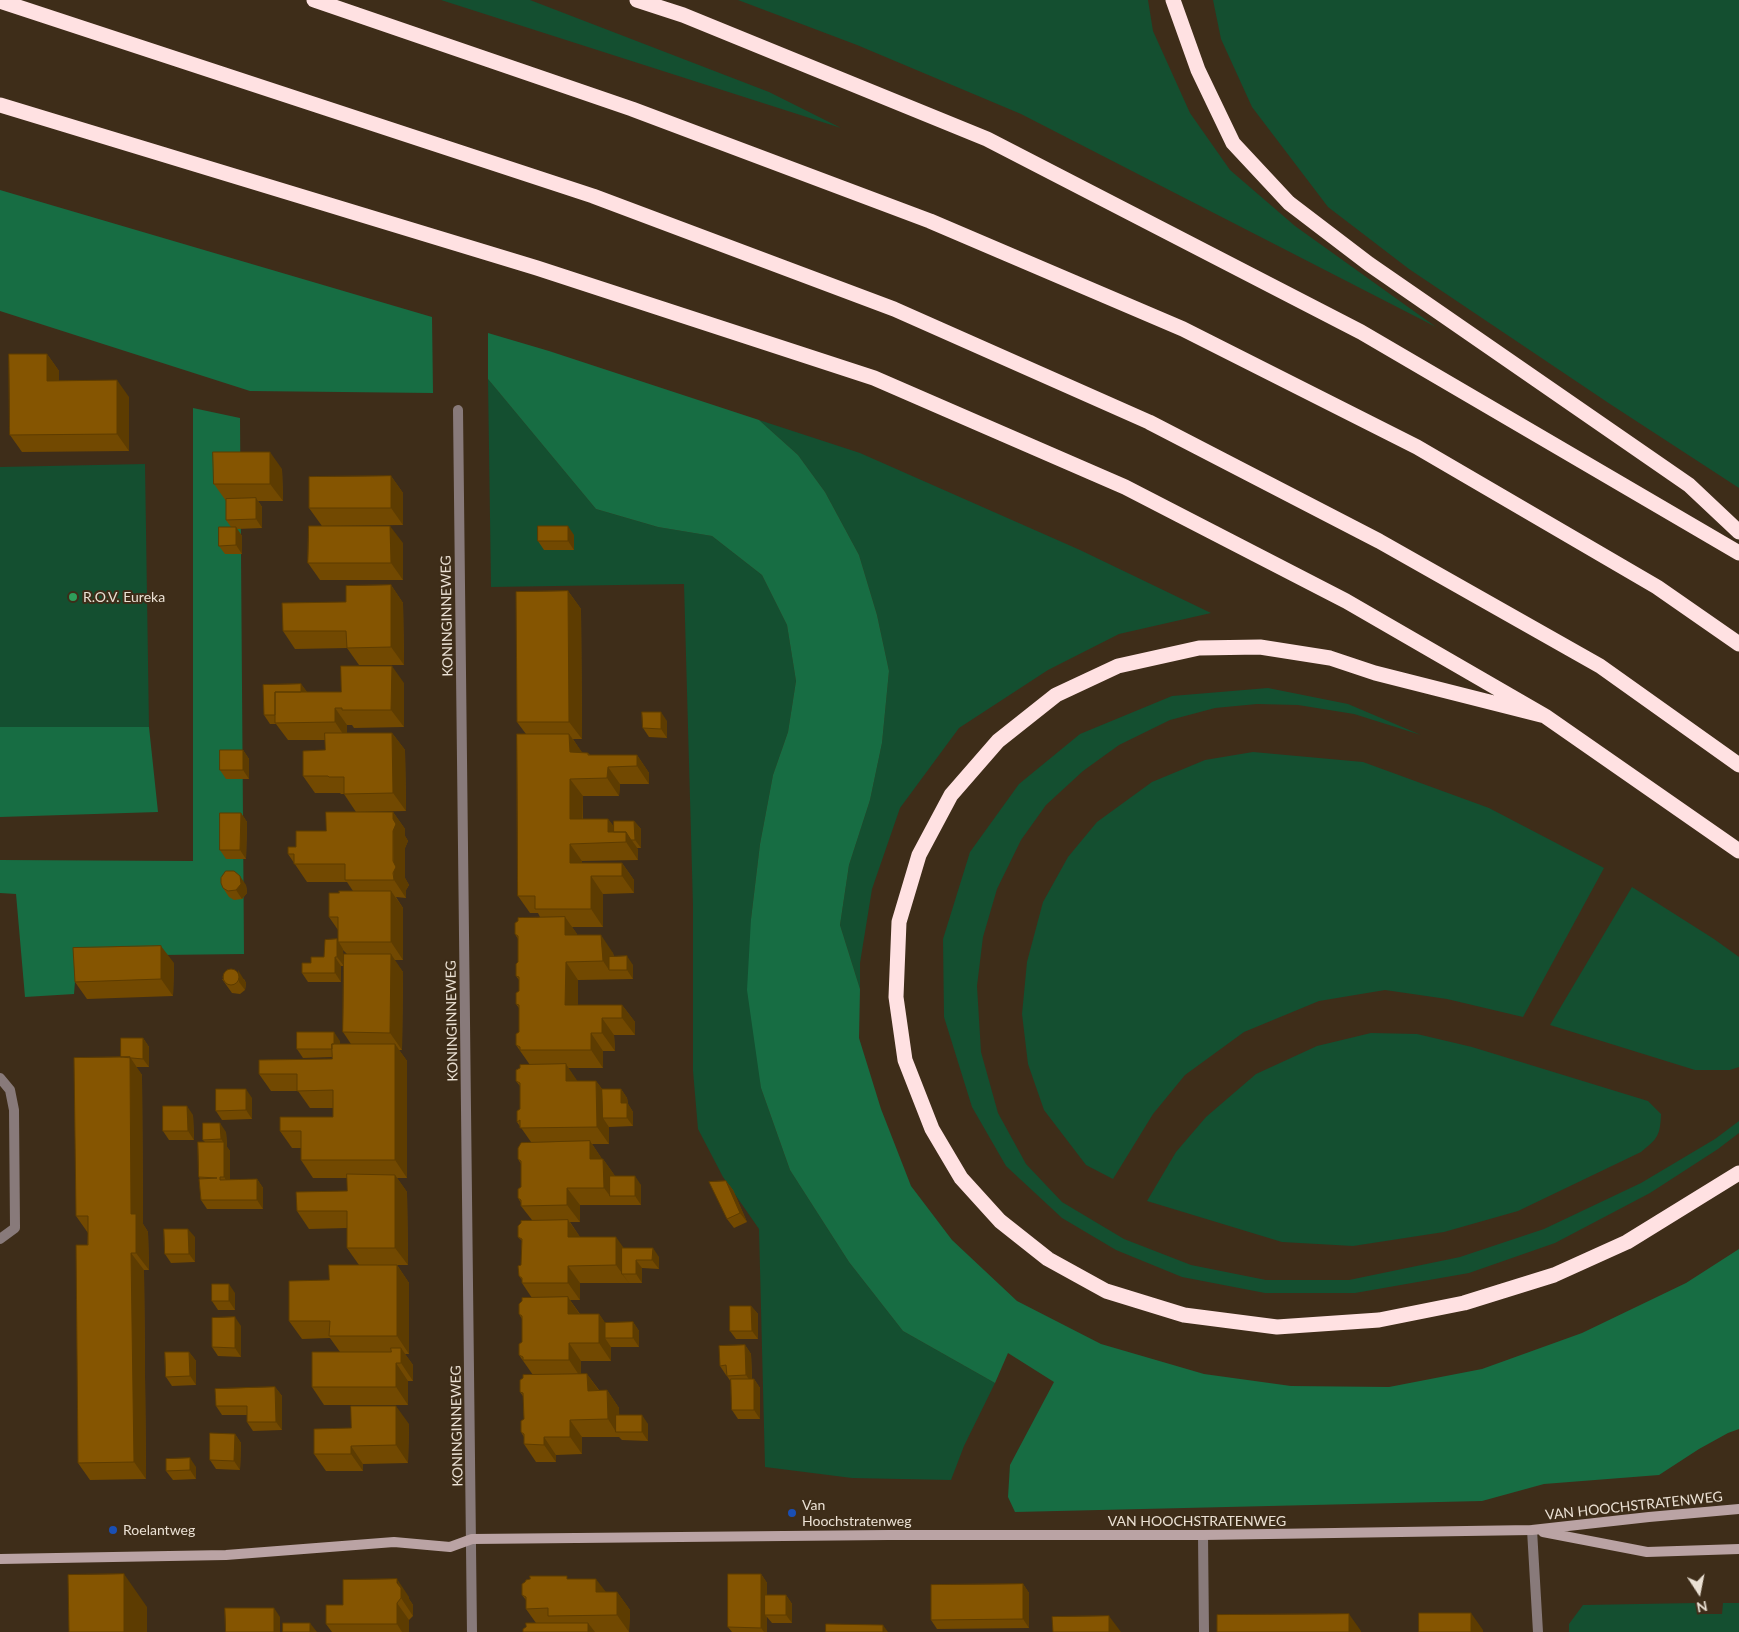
<!DOCTYPE html>
<style>
body{margin:0}
#map{position:relative;width:1739px;height:1632px;overflow:hidden;background:#3e2d19;font-family:Lato,sans-serif}
canvas{display:block}
.north{position:absolute;left:1674px;top:1567px;width:50px;height:50px;-webkit-text-stroke:4px #3e2d19;paint-order:stroke;rotate:169deg;font-size:14px;font-weight:700;line-height:20px;text-align:center;color:#ebe1d4}
.north::after{content:'';display:block;margin:auto;width:18px;height:22px;background:#ebe1d4;clip-path:polygon(50% 0,100% 100%,50% 72%,0 100%)}
</style>
<div id="map">
<canvas width="1739" height="1632"></canvas>
<div class="north">N</div>
</div>
<script>
const g = document.querySelector('canvas').getContext('2d');
g.lineJoin = 'round';
function fill(path, color) {
  g.fillStyle = color;
  g.fill(path, 'evenodd');
}
function trace(path, color, width, dash) {
  g.strokeStyle = color;
  g.lineWidth = width;
  g.lineCap = dash ? 'butt' : 'round';
  g.setLineDash(dash || []);
  g.stroke(path);
}
function label(font, color, halo, rows, align = 'center') {
  g.font = font + ' Lato,sans-serif';
  g.lineWidth = 4;
  g.setLineDash([]);
  g.textBaseline = 'middle';
  g.strokeStyle = halo;
  g.fillStyle = color;
  for (const [text, x, y, turn = 0] of rows) {
    g.save();
    g.translate(x, y);
    g.rotate((+turn || 0) * Math.PI / 180);
    g.textAlign = isNaN(turn) ? turn : align;
    if (halo) g.strokeText(text, 0, 0);
    g.fillText(text, 0, 0);
    g.restore();
  }
}
const green = new Path2D(`
 M441,0H530L769,92L841,128Z
 M738,0H1148L1153,31L1190,113L1230,170L1295,226L1436,327L1021,114L857,45Z
 M1213,0H1739V488L1610,404L1409,269L1328,207L1252,107L1221,39Z
 M488,379L596,509L658,527L712,536L762,575L787,625L796,681L788,732L773,775L760,844L751,919L761,1088L790,1170L849,1262L903,1331L995,1383L964,1446L951,1480L852,1478L765,1467L759,1229L723,1177L698,1129L693,1071V906L684,584L491,587Z
 M759,420L860,453L1080,550L1211,613L1119,634L1048,670L959,728L900,808L872,889L860,963V989L840,925L849,865L870,800L882,743L889,671L877,615L859,555L825,492L798,455Z
 M145,464L149,727H0V467Z
 M1268,688L1348,704L1421,735L1354,714L1298,705L1257,704L1215,708L1170,720L1119,745L1083,771L1046,805L1021,840L997,889L983,937L977,986L981,1052L998,1113L1026,1164L1062,1202L1124,1239L1191,1265L1266,1280H1349L1460,1257L1544,1229L1641,1183L1715,1139L1739,1121V1133L1718,1149L1650,1193L1555,1243L1469,1273L1355,1293H1265L1182,1277L1116,1250L1062,1218L1006,1166L972,1107L944,1017L943,939L970,852L1019,784L1080,734L1172,696Z
 M1253,752L1363,762L1489,808L1604,868L1523,1017L1447,999L1385,990L1319,1001L1244,1032L1185,1075L1153,1114L1113,1179L1086,1165L1044,1110L1028,1064L1022,1014L1027,962L1043,902L1068,857L1097,822L1152,782L1205,760Z
 M1632,887L1714,939L1739,957V1067L1730,1070H1695L1550,1025Z
 M1371,1033L1417,1034L1472,1047L1648,1101L1661,1114C1660,1136 1658,1138 1641,1152L1518,1211L1444,1232L1353,1246L1282,1242L1147,1201L1176,1152L1206,1117L1256,1074L1317,1046Z
 M1696,1603L1697,1614H1722L1723,1603H1739V1632H1569V1624L1583,1605Z`);
const forest = new Path2D(`
 M0,190L432,317L433,393L250,391L0,311Z
 M488,333L549,351L759,420L798,455L825,492L859,555L877,615L889,671L882,743L870,800L849,865L840,925L860,989L859,1038L881,1109L911,1186L952,1240L1017,1301L1101,1344L1204,1374L1291,1386L1389,1387L1482,1369L1582,1333L1686,1283L1739,1249V1429L1728,1433L1699,1449L1659,1475L1544,1484L1482,1501L1015,1512L1008,1497L1010,1465L1054,1382L1008,1353L995,1383L903,1331L849,1262L790,1170L761,1088L747,990L751,919L760,844L773,775L788,732L796,681L787,625L762,575L712,536L658,527L596,509L488,379Z
 M193,408L240,418L244,954L77,956L74,994L25,997L16,894L0,893V860L193,861Z
 M0,727H149L158,812L0,817Z`);
const street = new Path2D(`
 M458,410L472,1632
 M0,1078L10,1090L14,1110L15,1228L0,1239
 M1532,1530L1538,1632
 M1203,1535L1204,1632`);
const secondary = new Path2D(`
 M1543,1532L1647,1552L1739,1549
 M0,1559L226,1555L394,1542L450,1547L472,1539L888,1535H1203L1532,1530L1649,1517L1739,1509`);
const highway = new Path2D(`
 M314,0L632,109L930,221L1183,329L1417,447L1657,587L1739,644
 M637,0L683,15L987,139L1361,332L1739,553
 M1173,0L1198,70L1233,143L1289,203L1369,264L1689,485L1739,532
 M0,1L593,196L894,309L1149,422L1379,541L1600,666L1739,765
 M0,105L537,268L874,378L1125,487L1346,601L1545,716L1739,851
 M1545,716L1375,673L1330,658L1260,647L1199,648L1118,666L1056,695L998,741L951,795L919,855L899,922L896,997L905,1060L932,1129L961,1178L1000,1221L1048,1259L1106,1291L1184,1315L1277,1327L1379,1320L1464,1303L1554,1275L1627,1242L1739,1173`);
const wall = new Path2D(`
 M47,354L59,371V381L129,397V451L22,452L10,435Z
 M282,469L283,501H258L262,507V528L237,529L242,536V554H225L219,546L231,527L226,520V501L214,484Z
 M391,476L403,493V525L322,526L309,508Z
 M574,535V550H544L538,541Z
 M403,543V580H320L308,563Z
 M391,585L403,603L404,665H359L347,648L295,649L283,631L346,602Z
 M568,591L581,609L582,739H573L582,753H588L590,755H637L649,773V784H620L619,796H583V819H608L614,827L634,821L641,829V848H637L638,860L582,861V863H622L634,880V893L603,894V927H572L577,934V935L613,953L614,957L633,965V979L578,980V1005H622L635,1022V1035H614L615,1051H603V1068H568L577,1081H596L602,1089H621L627,1098L628,1104L633,1112V1126L609,1127V1144H592L602,1159H603L615,1176L641,1185V1205H580V1222H570L580,1237L659,1257V1269L642,1268V1283H580V1300H570L580,1314H599L605,1323L633,1322L639,1331V1347H611V1361H581V1374H587L599,1390H607L619,1408V1415L648,1424V1441L622,1440L619,1437H582V1454L556,1455V1462H536L524,1444V1437L521,1432L524,1419L523,1396L520,1392L533,1375L519,1355L522,1342V1319L519,1314L532,1298L522,1283V1280L519,1276L521,1265L522,1241L518,1237L532,1220L521,1206V1203L518,1198L521,1187V1164L518,1159L531,1142L517,1122L520,1109V1086L516,1081L530,1065L516,1045L519,1032V1008L516,1004L519,991V980L516,976L518,962V939L515,934L540,917L538,913H530L518,896L526,734L517,722Z
 M404,683V727L354,728L352,725H347V733H392L405,750L406,811L356,812L344,794H341L340,793H315L303,776L325,750V740H288L276,724H270L264,715L301,684L307,692H341Z
 M667,721V738L649,737L643,728Z
 M243,750L249,759V779H226L220,770Z
 M393,812L405,829V836L408,841L405,848V878L409,885L406,890V898L396,897L403,908V960H394L403,972L402,1050H399L407,1061V1178H397L407,1192L408,1265H397L409,1283V1354H405L413,1365V1381H408V1405H324L312,1387L340,1352L330,1338L302,1339L289,1321L329,1280L359,1265L347,1248V1228L309,1229L297,1211L347,1191V1178H313L301,1160V1148H292L280,1131L333,1117V1108H310L298,1091H271L259,1074L332,1059V1057L303,1058L297,1049L340,1041V1044H351L343,1032L347,954L343,950L344,966H341V982H308L302,973L311,963L324,957L338,940V930L329,917L339,893L353,891L347,882H307L288,854L296,847L326,831Z
 M241,813L247,822L246,859H226L220,850Z
 M246,885L247,893L242,899L234,900L229,897L223,888Z
 M174,963L173,996L87,999L75,982Z
 M222,979H244L246,983L245,990L240,994L232,993Z
 M143,1038L149,1047V1067H136L142,1075L143,1224L148,1232L149,1270H144L146,1479L90,1480L78,1463L88,1233L76,1216L121,1058Z
 M252,1098V1119L222,1120L216,1111Z
 M193,1115L194,1140H169L163,1131Z
 M226,1132L227,1147L230,1151V1180L257,1179L263,1188V1209H207L201,1200L200,1179L199,1177L205,1142L203,1140Z
 M726,1181L733,1190L747,1222L734,1228L727,1219Z
 M195,1237V1262L171,1263L165,1254Z
 M235,1293V1310H218L212,1301Z
 M751,1306L758,1314V1339H736L730,1331Z
 M241,1326V1357L218,1356L212,1347Z
 M745,1345L751,1354L752,1379H754L760,1388V1419H738L732,1410L731,1382L727,1376L726,1375L720,1366Z
 M189,1352L196,1361V1385L172,1386L166,1377Z
 M275,1387L282,1396V1430L253,1431L247,1422V1415H222L216,1406Z
 M409,1424L408,1463L363,1464V1471H326L314,1454L351,1428Z
 M235,1434L241,1443L240,1470L216,1469L210,1460Z
 M196,1467V1479L173,1480L166,1471Z
 M761,1574L767,1583V1595H786L792,1604V1623H772L767,1617V1632H732L728,1627Z
 M570,1579L606,1592H617L630,1610L629,1632H523L536,1623L526,1609V1600L522,1595Z
 M1023,1584L1029,1593V1628L937,1629L931,1620Z
 M409,1597V1599L413,1605V1616L409,1620V1632H332L326,1624L343,1605Z`);
const shadedWall = new Path2D(`
 M47,354L59,371V398L47,381Z
 M117,380L129,397V451L117,434Z
 M270,452L282,469L283,501L270,484Z
 M391,476L403,493V525L391,508Z
 M256,498L262,507V528L256,519Z
 M390,526L403,543V580L391,563Z
 M568,526L574,535V550L568,541Z
 M236,527L242,536V554L236,545Z
 M391,585L403,603L404,665L391,647Z
 M568,591L581,609L582,739L569,722Z
 M392,666L404,683V727L391,710Z
 M301,684L307,692L301,700Z
 M335,708L347,725V740L335,722Z
 M661,712L667,721V738L661,729Z
 M392,733L405,750L406,811L393,793Z
 M569,734L582,752V770L570,752Z
 M243,750L249,759V779L243,770Z
 M637,755L649,773V784L637,766Z
 M608,767L620,784L619,796L607,778Z
 M570,779L583,796L582,836L570,819Z
 M393,812L405,829V836L408,841L405,848V878L409,885L406,890V898L394,880Z
 M241,813L247,822L246,859L240,850Z
 M608,819L621,836L608,832Z
 M634,821L641,829V848L635,840Z
 M626,832L638,849V860L626,842Z
 M570,844L582,861L583,880L570,863Z
 M622,863L634,880V893L622,876Z
 M240,876L246,885L247,893L242,899L236,890Z
 M591,876L603,894V927L591,909Z
 M391,891L403,908V960L391,942Z
 M565,917L577,934V953L565,935Z
 M601,935L613,953L615,970H609L603,961Z
 M337,939L343,949L344,966L337,957Z
 M161,946L174,963L173,996L161,979Z
 M391,954L403,972L402,1050L390,1033Z
 M627,956L633,965V979L627,970Z
 M335,957L341,966V982L335,973Z
 M566,962L578,980V1022L565,1005Z
 M238,970L246,983L245,990L239,982Z
 M622,1005L635,1022V1035L622,1018Z
 M602,1018L614,1035L615,1051L602,1033Z
 M334,1032L340,1041V1057L334,1049Z
 M591,1033L603,1051V1068L591,1050Z
 M143,1038L149,1047V1067L143,1059Z
 M395,1044L407,1061V1178L395,1160Z
 M130,1057L142,1075L143,1224L148,1232L149,1270L136,1253L131,1214Z
 M566,1064L578,1082L566,1081Z
 M596,1081L609,1098L603,1118L609,1127V1144L597,1127Z
 M246,1089L252,1098V1119L246,1110Z
 M621,1089L627,1098L628,1104L633,1112V1126L627,1118L621,1103Z
 M187,1106L193,1115L194,1140L188,1131Z
 M220,1123L226,1132L227,1147L230,1151V1186L224,1177V1143L221,1139Z
 M590,1141L602,1159H590Z
 M603,1159L615,1176L610,1196L604,1188Z
 M395,1175L407,1192L408,1265L395,1248Z
 M635,1176L641,1185V1205L635,1196Z
 M257,1179L263,1188V1209L257,1200Z
 M726,1181L733,1190L747,1222L740,1213Z
 M567,1188L580,1205V1222L567,1205Z
 M568,1220L580,1237H568Z
 M188,1229L195,1237V1262L189,1254Z
 M616,1237L628,1254L622,1274L629,1283L616,1265Z
 M653,1248L659,1257V1269L652,1260Z
 M131,1253L144,1270L146,1479L134,1462Z
 M636,1260L642,1268V1283L636,1274Z
 M397,1265L409,1283V1354L397,1336Z
 M568,1266L580,1283V1300L568,1283Z
 M229,1284L235,1293V1310L229,1301Z
 M568,1297L580,1315L568,1314Z
 M751,1306L758,1314V1339L752,1331Z
 M599,1314L611,1331L605,1338L611,1347V1361L599,1343Z
 M235,1317L241,1326V1357L235,1348Z
 M633,1322L639,1331V1347L633,1338Z
 M569,1343L581,1361V1378L569,1360Z
 M745,1345L751,1354L752,1384L746,1375Z
 M401,1348L413,1365V1381L401,1363Z
 M189,1352L196,1361V1385L190,1376Z
 M396,1363L408,1381V1405L396,1387Z
 M587,1374L599,1391H588Z
 M754,1379L760,1388V1419L754,1410Z
 M275,1387L282,1396V1430L276,1422Z
 M607,1390L619,1408L620,1432H616L608,1419Z
 M396,1406L409,1424L408,1463L396,1445Z
 M642,1415L648,1424V1441L642,1432Z
 M570,1420L582,1437V1454L570,1437Z
 M235,1434L241,1443L240,1470L234,1461Z
 M544,1437L556,1455V1462L544,1445Z
 M351,1446L363,1464V1471L351,1454Z
 M190,1458L196,1467V1479L190,1470Z
 M124,1574L147,1607V1632H124Z
 M761,1574L767,1583V1615H765L767,1617V1632H764L761,1628Z
 M397,1579L409,1597V1599L413,1605V1616L401,1598Z
 M596,1579L609,1596L596,1592Z
 M1023,1584L1029,1593V1628L1023,1619Z
 M617,1592L630,1610L629,1632L617,1615Z
 M786,1595L792,1604V1623L786,1615Z
 M397,1603L409,1620V1632H402L397,1624Z
 M274,1608L280,1617V1632H274Z
 M1471,1613L1483,1630V1632H1471Z
 M1349,1614L1361,1631V1632H1349Z
 M1109,1616L1121,1632H1109Z
 M310,1623L317,1632H310Z
 M588,1623L595,1632H588Z
 M883,1625L888,1632H883Z`);
const building = new Path2D(`
 M9,354H47V381L117,380V434L10,435Z
 M213,452H270V484H214Z
 M391,476V508H309V477Z
 M256,498V519L226,520V499Z
 M309,526H390L391,563H308Z
 M538,526H568V541H538Z
 M219,527H236V545L219,546Z
 M391,585V647L347,648L346,631H283L282,603L346,602V586Z
 M568,591L569,722H517L516,592Z
 M341,666H392L391,710H342V708H335V722L275,723V692H341Z
 M301,684V692H275V715H264L263,685Z
 M642,712H661V729L643,728Z
 M325,733H392L393,793L344,794V777H329L328,776H303V751L325,750Z
 M517,734H569L570,752L588,753V755H637V766L608,767L607,778L570,779V819H608V832H626V842L570,844V863H622V876H591V909H535V896H518Z
 M220,750H243V770H220Z
 M326,812H393V819L396,824L393,831V861L396,867L393,873L394,880H345V864H294V854H288V847H296V831H326Z
 M220,813H241L240,850H220Z
 M614,821H634L635,840H631L626,832H614Z
 M226,871H234L240,876L241,884L236,890L228,891L223,888L221,883V878Z
 M339,891H391V942H338V917H329V893H339Z
 M565,917V935H601L603,961L566,962L565,1005H622V1018H602V1033H591V1050H520V1047L516,1045V1034L519,1032V1005L516,1004V993L519,991V977L516,976V964L518,962V936L515,934V923L518,921V918Z
 M337,939V957H335V973H302V963H311V957H324L325,940Z
 M161,946V979L75,982L73,948Z
 M344,954H391L390,1033L343,1032Z
 M627,956V970H609V957Z
 M223 977a8 8 0 1 1 16 0a8 8 0 1 1-16 0Z
 M297,1032H334V1044H332V1049H297Z
 M121,1038H143V1059L121,1057Z
 M332,1044H395V1160H301V1131H280V1117H333V1090L297,1091V1074H259V1060L332,1059Z
 M130,1057L131,1214H136V1253H131L134,1462L78,1463L76,1245H88V1216H76L74,1058Z
 M566,1064V1081H596L597,1127L520,1128V1120L517,1122V1111L520,1109V1083L516,1081V1070L520,1068V1065Z
 M216,1089H246V1110L216,1111Z
 M602,1089H621V1103H627V1118H603Z
 M163,1106H187L188,1131H163Z
 M203,1123H220L221,1139L203,1140Z
 M590,1141V1159H603L604,1188H567V1205L521,1206V1200L518,1198V1189L521,1187V1161L518,1159V1148L521,1143Z
 M198,1142H224V1177H220V1180L257,1179V1200H201L199,1179L217,1178L199,1177Z
 M347,1174L395,1175V1248H347V1211H297L296,1192L347,1191Z
 M610,1176H635V1196H610Z
 M726,1181L740,1213L727,1219L709,1182Z
 M568,1220V1237H616V1265L568,1266V1283H522V1278L519,1276L518,1266L521,1265L522,1239L518,1237V1226L521,1223V1221Z
 M164,1229H188L189,1254H165Z
 M622,1248H653L652,1260H636V1274H622Z
 M329,1265H397V1336H329L330,1321H289V1281L329,1280Z
 M212,1284H229V1301H212Z
 M568,1297V1314H599V1343H569V1360H523V1357L519,1355V1344L522,1342V1316L519,1314V1304L522,1301V1298Z
 M730,1306H751L752,1331H730Z
 M235,1317V1348L212,1347V1318Z
 M633,1322V1338H605V1323Z
 M745,1345L746,1375L727,1376L726,1365L720,1366L719,1346Z
 M391,1348H401V1363H396V1387H312V1352H391Z
 M165,1352H189L190,1376L166,1377Z
 M587,1374L588,1391L607,1390L608,1419L570,1420V1437H544V1445L524,1444V1434L521,1432V1421L524,1419L523,1393L520,1392V1380L523,1378V1375Z
 M731,1379H754V1410H732Z
 M275,1387L276,1422H247V1406H216L215,1389Z
 M351,1406H396V1445L351,1446V1454H314V1429L351,1428Z
 M616,1415H642V1432H616Z
 M210,1433L235,1434L234,1461L210,1460Z
 M190,1458V1470L166,1471V1459Z
 M124,1574V1632H69L68,1575Z
 M728,1574H761V1628L728,1627Z
 M530,1576H567V1579H596V1592H617V1615L548,1616V1608L526,1609V1597L522,1595V1584L525,1582L526,1580L530,1579Z
 M397,1579V1583L401,1588V1598L397,1603V1624H326V1605H343V1580Z
 M1023,1584V1619L931,1620V1585Z
 M765,1595H786V1615H765Z
 M225,1608H274V1632H226Z
 M1419,1613H1471V1632H1419Z
 M1349,1614V1632H1217V1615Z
 M1109,1616V1632H1053L1052,1617Z
 M283,1623H310V1632H283Z
 M526,1623H588V1632H523V1629L526,1627Z
 M826,1624L883,1625V1632H826Z`);
const markers = [
 [73,597,5,"#2e9e5b"],
 [792,1513,5,"#1a4fb4"],
 [113,1530,5,"#1a4fb4"]
];
const poiNames = [
 ["R.O.V. Eureka",83,597],
 ["Van",802,1505],
 ["Hoochstratenweg",802,1521],
 ["Roelantweg",123,1530]
];
const streetNames = [
 ["KONINGINNEWEG",447,616,-91],
 ["KONINGINNEWEG",452,1021,-91],
 ["KONINGINNEWEG",457,1426,-91],
 ["VAN HOOCHSTRATENWEG",1634,1506,-6],
 ["VAN HOOCHSTRATENWEG",1197,1521]
];
fill(green, '#144f30');
fill(forest, '#176d43');
trace(street, '#887a7a', 10);
trace(secondary, '#baa3a4', 10);
trace(highway, '#ffe1e2', 15);
fill(wall, '#724901');
fill(shadedWall, '#5d3c01');
fill(building, '#855501');
trace(building, '#5d3c01', 1);
for (const [x, y, r, color] of markers) {
  const dot = new Path2D();
  dot.arc(x, y, r, 0, 2 * Math.PI);
  g.fillStyle = color;
  g.fill(dot);
  trace(dot, '#3e2d19', 2);
}
label('14px', '#ebe1d4', '#3e2d19', poiNames, 'left');
label('14px', '#ebe1d4', '#3e2d19', streetNames);
</script>
